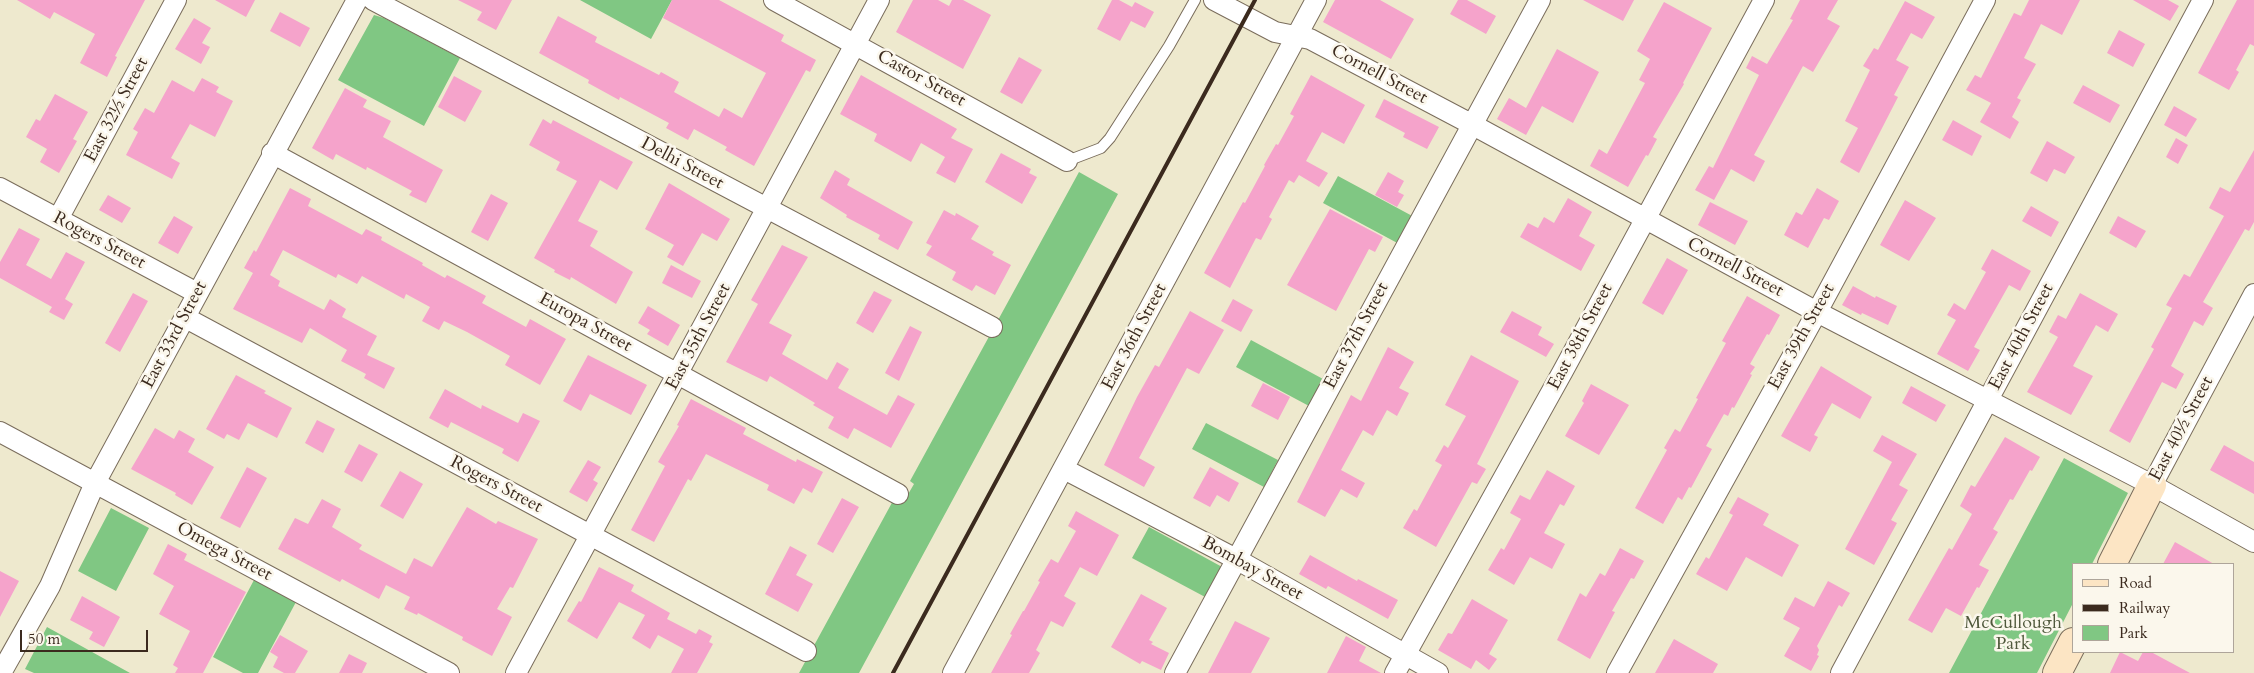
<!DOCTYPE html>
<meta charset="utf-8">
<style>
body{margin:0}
#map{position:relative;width:2254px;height:673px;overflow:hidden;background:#eee9ce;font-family:Cardo,serif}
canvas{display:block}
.legend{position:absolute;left:2072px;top:563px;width:162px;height:90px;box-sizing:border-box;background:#fbf7ec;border:1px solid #aea59a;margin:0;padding:6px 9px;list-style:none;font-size:15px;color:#3b2a1e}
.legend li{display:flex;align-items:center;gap:10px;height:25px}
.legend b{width:25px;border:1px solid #aea59a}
.scale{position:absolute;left:20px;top:630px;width:128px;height:22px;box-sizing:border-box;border:2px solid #3b2a1e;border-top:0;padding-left:6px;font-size:15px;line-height:18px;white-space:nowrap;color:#3b2a1e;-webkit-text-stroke:4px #fbf7ec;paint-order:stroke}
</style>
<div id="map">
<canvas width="2254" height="673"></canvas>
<ul class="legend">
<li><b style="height:6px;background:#fce5c4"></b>Road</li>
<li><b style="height:6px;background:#3b2a1e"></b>Railway</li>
<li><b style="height:14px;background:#80c783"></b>Park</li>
</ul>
<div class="scale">50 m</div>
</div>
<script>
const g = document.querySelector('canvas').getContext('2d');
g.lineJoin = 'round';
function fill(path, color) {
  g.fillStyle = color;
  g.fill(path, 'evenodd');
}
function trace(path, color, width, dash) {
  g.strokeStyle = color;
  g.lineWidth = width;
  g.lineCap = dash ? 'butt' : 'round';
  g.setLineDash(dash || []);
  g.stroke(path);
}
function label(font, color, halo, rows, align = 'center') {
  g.font = font + ' Cardo,serif';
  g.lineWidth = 5;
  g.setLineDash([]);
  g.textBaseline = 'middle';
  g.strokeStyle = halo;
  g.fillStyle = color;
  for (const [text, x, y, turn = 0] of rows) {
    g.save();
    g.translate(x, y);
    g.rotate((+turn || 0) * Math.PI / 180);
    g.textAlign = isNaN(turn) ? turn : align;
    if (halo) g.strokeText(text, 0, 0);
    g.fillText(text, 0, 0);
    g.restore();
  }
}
const green = new Path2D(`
 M580,0H672L651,39Z
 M374,15L384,18L460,58L424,126L338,80Z
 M1079,172L1118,194L859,673H799L894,499L903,503L914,484L910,481Z
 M1338,176L1416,218L1401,245L1323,203Z
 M1251,340L1323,379L1309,406L1236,367Z
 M1206,423L1278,460L1264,487L1192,449Z
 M2064,458L2128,493L2092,564H2073V603L2037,673H1949Z
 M111,508L149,528L116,591L78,571Z
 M1149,527L1224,568L1207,598L1132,558Z
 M254,580L296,602L258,673H243L213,657Z
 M47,627L130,673H34L25,669Z`);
const building = new Path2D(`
 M17,0H145L115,56L117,57L107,77L80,63L95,34L54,12L50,19Z
 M215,0H255L246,17Z
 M458,0H512L496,30L477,20L482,12Z
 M672,0H719L784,35L781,41L816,60L810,72L806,70L754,166L725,150L727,147L694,129L688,140L666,128L669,123L620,97L619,100L588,83L589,80L539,53L558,16L597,37L595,42L659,75L661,72L679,82L674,92L719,117L724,108L742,118L766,73L663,18Z
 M913,0H938L949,6L952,0H963L991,15L963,69L896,32Z
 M1112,0H1119L1132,7L1135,2L1154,12L1145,28L1131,21L1120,41L1097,29Z
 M1335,0H1380L1414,19L1391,59L1323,22Z
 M1458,0H1467L1496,16L1486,34L1450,14Z
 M1583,0H1634L1623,21Z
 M1800,0H1838L1827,19L1840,26L1813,72L1803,66L1754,155L1765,161L1754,182L1731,169L1714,200L1695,190L1709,166L1713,168L1759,75L1746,68L1752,56L1767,64L1793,20L1790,19Z
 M2029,0H2080L2062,35L2041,24L2024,58L2036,64L2017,98L2021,100L2012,117L2019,122L2010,139L1980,122L1991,103L1966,90L1975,75L1981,78L2014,13L2021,16Z
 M2133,0H2168L2179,6L2170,21Z
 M2237,0H2254V46L2250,44L2236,70L2239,72L2229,90L2198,73Z
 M1905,1L1935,17L1922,39L1911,33L1896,60L1909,67L1894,95L1898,97L1859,173L1840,162L1858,128L1845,121L1870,70L1863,66L1874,48L1878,50Z
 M1664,2L1712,28L1683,83L1684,84L1653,137L1657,139L1648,156L1646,155L1628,187L1590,166L1599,149L1607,154L1645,83L1639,80L1650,59L1637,51Z
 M280,12L310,28L300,47L270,31Z
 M194,18L211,28L202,43L210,47L201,64L175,49Z
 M2119,30L2145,44L2133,67L2107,53Z
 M1557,49L1599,72L1573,123L1542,106L1526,135L1497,119L1509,98L1526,108Z
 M1019,57L1042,70L1022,104L1000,92Z
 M861,75L957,129L951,138L973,149L955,183L936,173L945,157L921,143L911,162L874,141L877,134L840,114Z
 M1311,75L1365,105L1344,144L1322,132L1306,161L1328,173L1319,187L1299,175L1294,183L1289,180L1269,217L1272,219L1261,240L1256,238L1230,288L1204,273L1243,202L1245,203L1265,166L1264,165L1276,144L1278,145L1294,116L1290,114Z
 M454,76L482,91L465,122L438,107Z
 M202,78L219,87L216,92L233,101L215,137L190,124L171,158L180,163L172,179L126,155L138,132L133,129L145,108L154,113L172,80L194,92Z
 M2083,85L2120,105L2110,123L2073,103Z
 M345,88L367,100L363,107L391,121L383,137L443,170L426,203L409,195L412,191L367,167L366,170L336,154L333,160L312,148Z
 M55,94L88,112L73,139L77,141L59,173L40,162L47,149L26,137L36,119L40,121Z
 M1384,99L1439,127L1427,149L1403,137L1405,133L1375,117Z
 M2174,106L2197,119L2186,137L2164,125Z
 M543,119L551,124L553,120L633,162L617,190L600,180L578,221L598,231L590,246L633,272L616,304L571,277L570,280L554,272L555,270L534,258L577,181L556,170L560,162L529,145Z
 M1953,120L1982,136L1972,156L1942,140Z
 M2176,138L2188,145L2178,164L2166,157Z
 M2047,141L2075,157L2065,174L2054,169L2047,182L2030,173Z
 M2254,150V222L2249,231L2245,229L2203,302L2213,308L2203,326L2194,321L2171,366L2184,374L2176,389L2162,382L2130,443L2109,431L2154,349L2151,347L2172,308L2166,305L2184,274L2190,277L2224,216L2209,208L2220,187L2230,192Z
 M1001,153L1031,169L1029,173L1037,177L1022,204L985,182Z
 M835,170L850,179L847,185L913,222L898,250L878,239L880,235L846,217L847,215L820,198Z
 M1388,172L1404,181L1398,192L1404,195L1397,207L1375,195Z
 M669,183L730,219L717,241L702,233L683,266L667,257L674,245L645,229Z
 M290,188L311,199L308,206L362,235L366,229L382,237L381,240L423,263L422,265L445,278L447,275L486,296L482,303L526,327L530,319L566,339L540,385L505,365L510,356L467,332L444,321L439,330L422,321L430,307L406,294L404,299L362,276L357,284L338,274L336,278L283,250L270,275L280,281L278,286L324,310L330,299L346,309L342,317L377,336L367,355L395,368L384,389L364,378L366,374L341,361L347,350L310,328L302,343L233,309L253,273L244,268L254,250L256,252Z
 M1817,188L1839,201L1829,220L1824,218L1808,248L1784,235L1796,212L1802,215Z
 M491,194L508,203L488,241L471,232Z
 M108,195L131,208L122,223L99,210Z
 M1568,198L1592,212L1579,236L1595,245L1581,271L1520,237L1528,223L1538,228L1544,217L1554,223Z
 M1905,200L1936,218L1909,261L1880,245Z
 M1710,202L1748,221L1735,245L1698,225Z
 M2031,206L2059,222L2051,237L2022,221Z
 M1330,209L1383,237L1375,252L1369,249L1336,311L1287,285Z
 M944,210L955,216L956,213L979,226L971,239L994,252L992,255L1011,265L995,295L976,285L972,291L952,280L956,272L926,255L932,246L926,243Z
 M174,216L193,227L178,254L158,243Z
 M2118,216L2146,231L2136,248L2109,233Z
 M19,228L40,239L26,265L51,279L66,252L85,262L65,299L73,304L64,320L49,312L52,307L0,278V262Z
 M782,245L808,257L769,323L792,335L782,354L827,380L837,362L849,369L838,388L887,415L898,395L915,404L891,448L854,428L848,439L828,428L834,417L813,405L815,403L770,376L767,382L726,362L758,304L751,300Z
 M1992,249L2031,271L2020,291L2009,285L1974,347L1980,350L1968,371L1937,354L1956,320L1947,315L1954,303L1965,310L1986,272L1981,269Z
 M1667,258L1688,270L1663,315L1642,303Z
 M671,265L701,281L692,298L662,283Z
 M1853,286L1875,298L1876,296L1897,306L1888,325L1862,313L1861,315L1842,305Z
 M874,291L892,300L873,333L856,323Z
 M133,293L148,301L120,352L105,343Z
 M2080,293L2118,314L2108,332L2096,325L2073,366L2093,376L2071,415L2027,392L2058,337L2049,332L2058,315L2066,319Z
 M1747,296L1780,315L1769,335L1767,334L1750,364L1755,367L1750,374L1752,375L1734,408L1732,407L1728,416L1724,414L1706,446L1712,449L1691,488L1689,487L1682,500L1678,497L1663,524L1635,508L1667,450L1664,448L1675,429L1680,432L1698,399L1696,398L1726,343L1722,341Z
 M1233,299L1253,310L1241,332L1221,321Z
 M648,306L680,325L668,346L647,334L650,330L638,323Z
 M1190,311L1224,330L1199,374L1187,368L1139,458L1155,467L1144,487L1104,465L1137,397L1155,365L1159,367Z
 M1512,311L1542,327L1538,335L1554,344L1546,357L1500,332Z
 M910,326L922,332L899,381L885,373Z
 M1388,347L1414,362L1399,388L1409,393L1397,416L1387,410L1373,436L1363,430L1341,470L1365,483L1357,498L1341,489L1325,517L1297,502L1351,395L1361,401Z
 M588,355L647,385L631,415L590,394L581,411L563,401Z
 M1471,355L1519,381L1477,464L1486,469L1477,484L1472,482L1436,547L1403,528L1414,509L1417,511L1442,465L1435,461L1444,445L1448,448L1466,416L1445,405Z
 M1821,366L1872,397L1860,419L1832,403L1814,435L1818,437L1810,452L1781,436Z
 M236,375L266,391L264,393L292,408L277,438L248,423L239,440L227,434L224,439L206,429Z
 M1263,383L1290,397L1278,420L1251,406Z
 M1591,384L1629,405L1599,455L1565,436L1584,403L1582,401Z
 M1911,386L1946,405L1936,422L1902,403Z
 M445,389L481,409L482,405L518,423L523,413L540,421L518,462L502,453L504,449L451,422L448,428L429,418Z
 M691,399L746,428L743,434L796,462L797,459L823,472L812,493L803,488L794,504L767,490L769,485L706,454L691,481L688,479L654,542L631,530L665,466L658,462L679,426L677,425Z
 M317,420L335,429L323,453L305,443Z
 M155,428L174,439L179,430L195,439L188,452L214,467L192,505L175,495L176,493L131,469Z
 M1882,435L1917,454L1899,485L1908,490L1891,520L1897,523L1874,565L1845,549L1892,462L1873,451Z
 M2005,437L2040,457L2032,471L2030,470L2013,500L2010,499L1993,529L1998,532L1979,565L1989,570L1979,588L1977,587L1961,616L1946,608L1932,633L1908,620L1949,548L1952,550L1972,514L1960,506L1971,485L1975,487Z
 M359,444L378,454L362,482L344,472Z
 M2224,445L2254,462V494L2210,470Z
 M588,460L601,467L593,480L598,483L587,502L569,492Z
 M247,467L267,478L240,528L220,518Z
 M1210,467L1239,483L1229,502L1217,495L1210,507L1193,498Z
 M1547,470L1575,486L1564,506L1560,504L1544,533L1565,544L1552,569L1530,557L1514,585L1488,570L1501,548L1504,550L1521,519L1510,513L1520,495L1530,500Z
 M400,471L423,484L403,519L380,506Z
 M1738,497L1769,514L1763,525L1799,545L1782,577L1746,557L1727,591L1696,574L1706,557L1709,559L1733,515L1729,513Z
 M842,498L859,507L833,553L817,544Z
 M322,499L341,509L332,527L362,545L359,549L406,574L414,558L432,567L467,507L496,524L498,521L538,539L513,588L510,587L497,609L512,617L492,656L462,640L463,637L418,613L417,615L404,609L410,597L386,585L379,599L342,579L340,582L278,549L295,518L308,524Z
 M1076,511L1119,535L1110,552L1097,576L1080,567L1064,596L1076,603L1063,627L1051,621L1036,650L1040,653L1029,673H991L1012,635L1010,634L1023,611H1024L1040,582L1038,581L1051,559L1058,563L1076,531L1068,526Z
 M2175,542L2214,564H2163Z
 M168,544L187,554L184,560L246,592L203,673H175L178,668L173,665L190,631L159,614L174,586L153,574Z
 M790,546L807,555L796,575L813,584L798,612L765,594Z
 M1620,548L1644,561L1634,579L1631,578L1612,611L1615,612L1590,659L1557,640L1580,593L1586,597L1600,573L1605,576Z
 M1310,555L1357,581L1358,579L1398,600L1388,619L1328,586L1326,589L1299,574Z
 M599,567L634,585L631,591L670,613L667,619L696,634L699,629L712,636L709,642L713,644L697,673H671L684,649L658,635L650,649L632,638L645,615L619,602L597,639L567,621L579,601L581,602Z
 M0,571L19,581L0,617Z
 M1828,581L1850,593L1842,607L1839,605L1817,646L1819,650L1817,655L1819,656L1811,671L1784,656L1800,628L1783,619L1795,597L1814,607Z
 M1141,594L1167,608L1149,640L1153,642L1151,644L1169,653L1161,670L1142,661L1140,664L1111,647Z
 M82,596L120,617L104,647L89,639L93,632L70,620Z
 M1472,599L1508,620L1489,654L1497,659L1489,670L1476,660L1471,669L1438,650L1448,633L1452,634Z
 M1235,621L1270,638L1251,673H1208Z
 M280,635L308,651L295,673H284L273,667L278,657L270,652Z
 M1346,636L1366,647L1359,661L1381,673H1327Z
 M1674,639L1718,664L1713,673H1655Z
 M2120,652L2138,661L2143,652H2151L2190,673H2110Z
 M349,654L367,663L362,673H339Z`);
const lane = new Path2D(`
 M1067,161L1101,148L1110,138L1169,46L1195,0`);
const street = new Path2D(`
 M373,0L992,327
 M774,0L1067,161
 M1214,0L1275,32L1310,39L1473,125L1817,312L2152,485L2254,542
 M272,153L898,494
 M0,188L197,293
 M58,219L176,0
 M186,318L806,651
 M0,432L449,673
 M1064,469L1236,559L1438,673
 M2152,485L2254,294
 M1,673L50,586L95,483L357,0
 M516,673L879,0
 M953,673L1316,0
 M1175,673L1540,0
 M1395,673L1563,371L1764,0
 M1617,673L1817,312L1985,0
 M1841,673L2203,0`);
const secondary = new Path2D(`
 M2112,564L2152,485
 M2057,673L2073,642`);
const rail = new Path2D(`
 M893,673L1255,0`);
const streetNames = [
 ["Cornell Street",1379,75,28],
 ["Castor Street",921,79,29],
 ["East 32½ Street",117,110,-62],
 ["Delhi Street",682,164,28],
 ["Rogers Street",99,241,28],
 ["Cornell Street",1735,268,28],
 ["Europa Street",585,323,29],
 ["East 33rd Street",175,335,-62],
 ["East 37th Street",1357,336,-62],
 ["East 35th Street",699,337,-62],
 ["East 36th Street",1135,337,-62],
 ["East 38th Street",1581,337,-62],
 ["East 39th Street",1802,337,-61],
 ["East 40th Street",2022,337,-62],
 ["East 40½ Street",2182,429,-62],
 ["Rogers Street",496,485,28],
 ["Omega Street",224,552,28],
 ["Bombay Street",1252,569,29]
];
const parkNames = [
 ["McCullough",2013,624],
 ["Park",2013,645]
];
fill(green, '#80c783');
fill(building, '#f5a3cb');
trace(lane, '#7a6d5c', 12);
trace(street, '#7a6d5c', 22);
trace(secondary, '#7a6d5c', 30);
trace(lane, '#fff', 10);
trace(street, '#fff', 20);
trace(secondary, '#fce5c4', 28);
trace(rail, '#3b2a1e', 4);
label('18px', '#3b2a1e', '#fbf7ec', streetNames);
label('18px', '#50593c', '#fbf7ec', parkNames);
</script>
